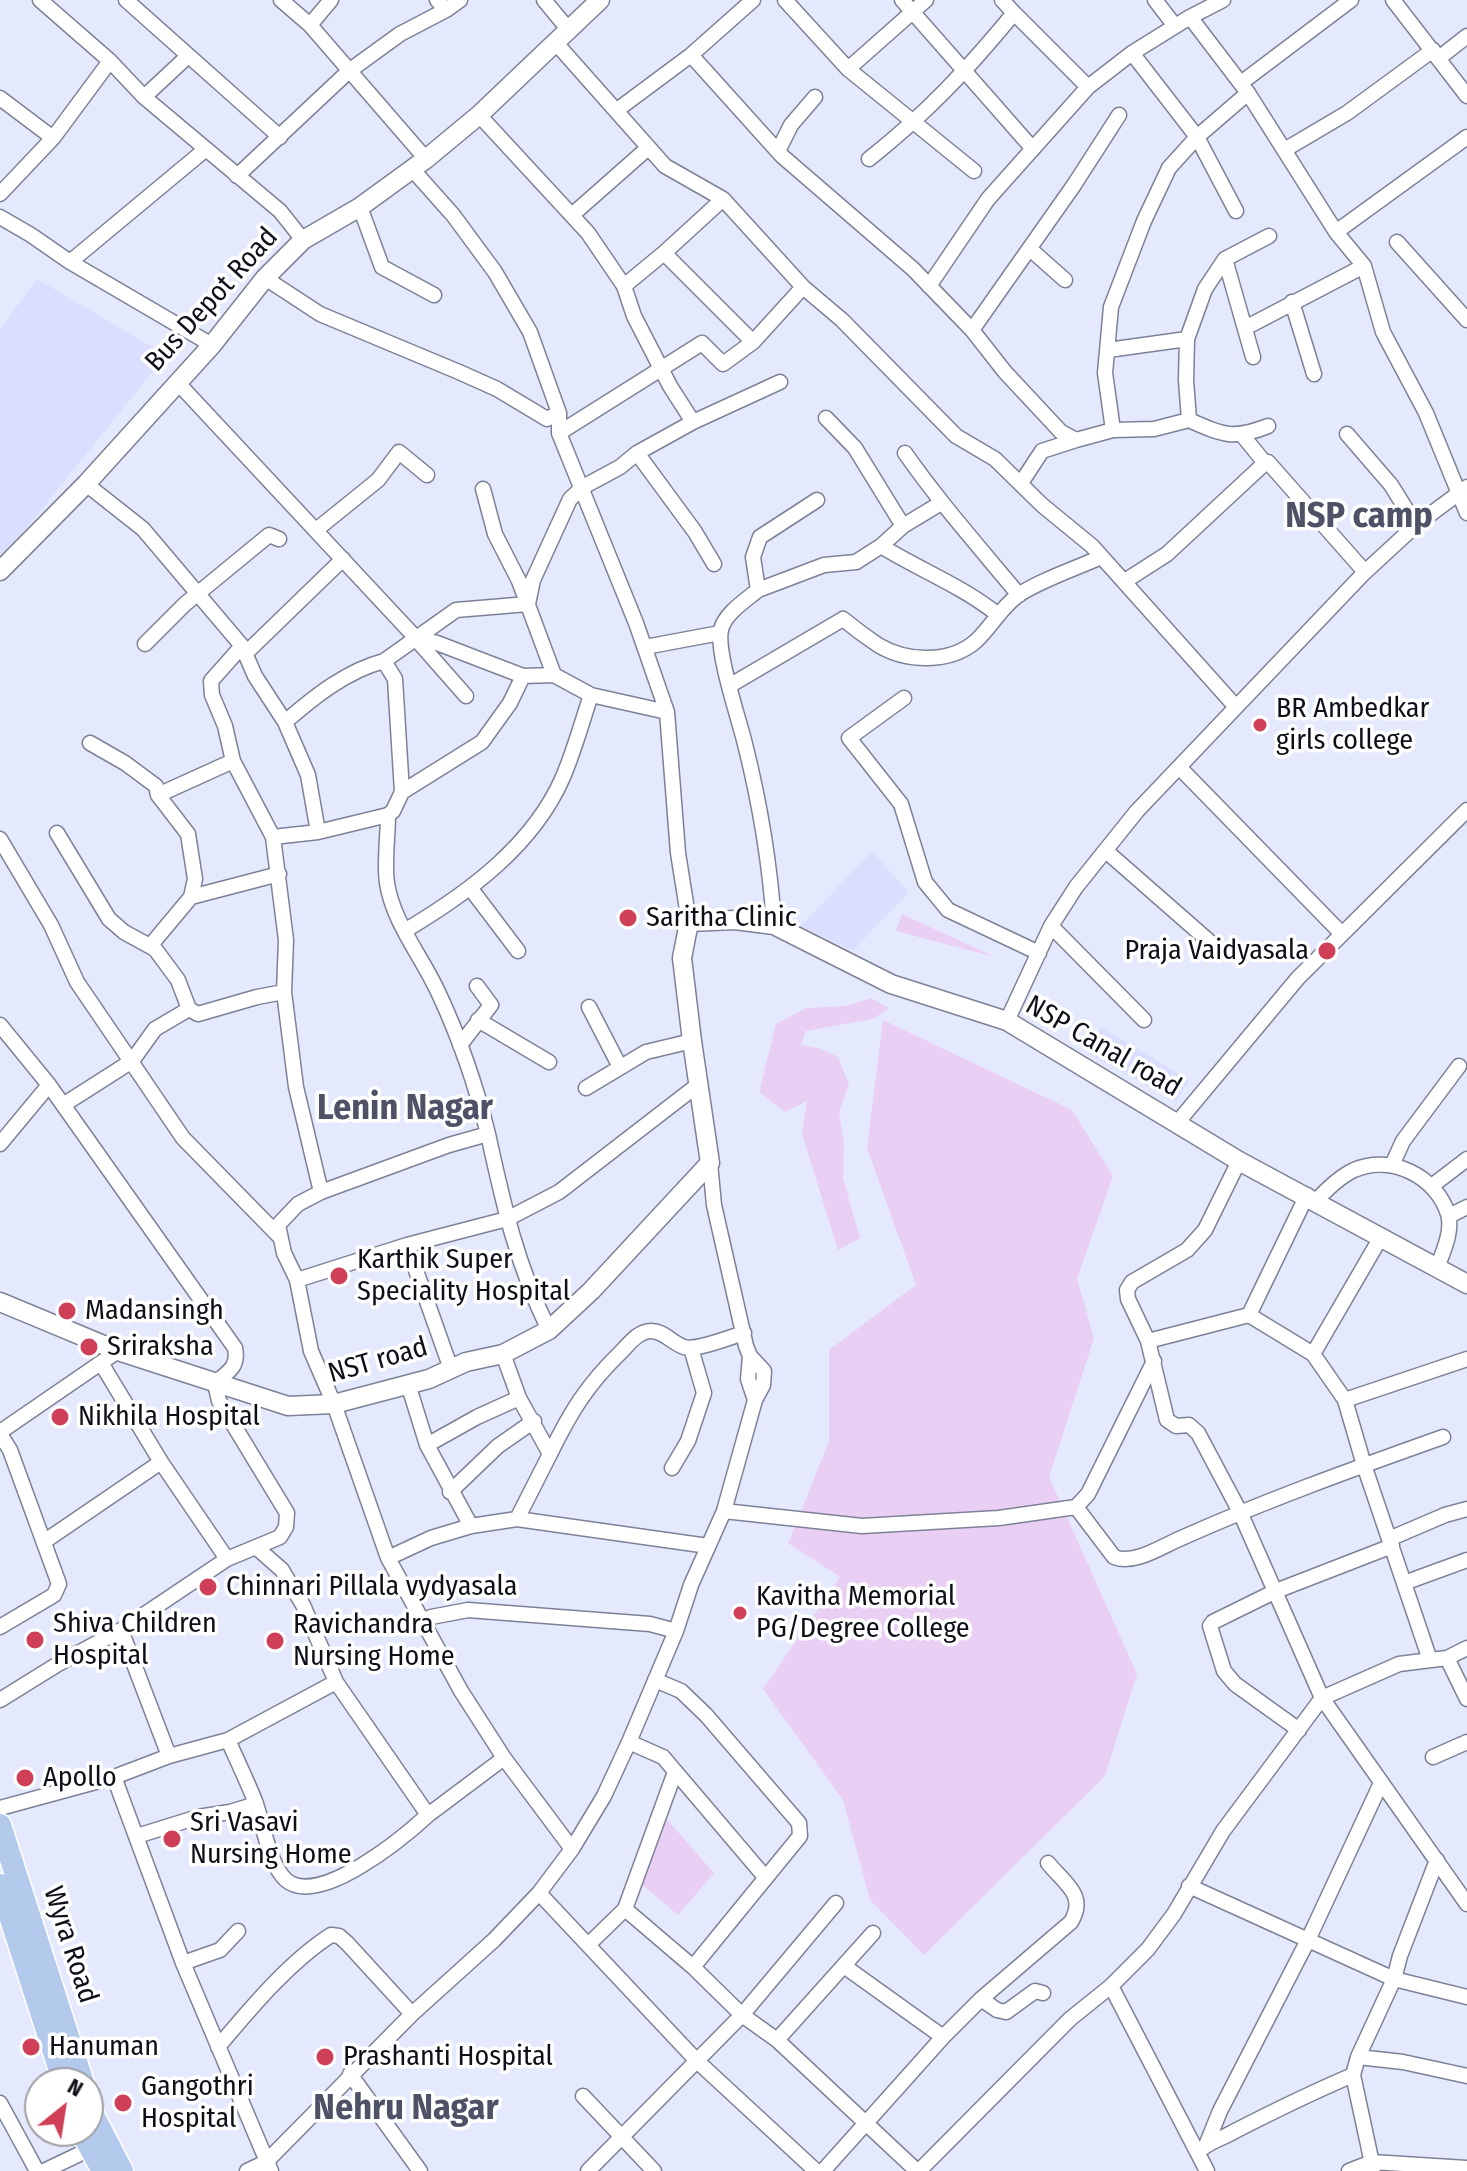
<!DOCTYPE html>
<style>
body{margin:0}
#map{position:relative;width:1467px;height:2171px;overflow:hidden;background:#e5e9fd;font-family:"Fira Sans Condensed",sans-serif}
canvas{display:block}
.north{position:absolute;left:24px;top:2067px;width:80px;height:80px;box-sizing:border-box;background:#fff;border:2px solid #9f9fa3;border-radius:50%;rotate:30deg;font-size:22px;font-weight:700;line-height:32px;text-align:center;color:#0e1018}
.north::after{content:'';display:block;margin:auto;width:28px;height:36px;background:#cf3f57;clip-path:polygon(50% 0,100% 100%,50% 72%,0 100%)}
</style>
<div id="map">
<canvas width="1467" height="2171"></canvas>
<div class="north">N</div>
</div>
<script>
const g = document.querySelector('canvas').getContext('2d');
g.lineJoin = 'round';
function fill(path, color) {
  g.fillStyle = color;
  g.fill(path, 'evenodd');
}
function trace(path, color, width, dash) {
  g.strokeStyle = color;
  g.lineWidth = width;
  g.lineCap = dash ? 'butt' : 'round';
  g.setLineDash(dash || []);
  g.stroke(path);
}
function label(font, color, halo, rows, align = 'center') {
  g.font = font + ' "Fira Sans Condensed",sans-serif';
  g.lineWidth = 7;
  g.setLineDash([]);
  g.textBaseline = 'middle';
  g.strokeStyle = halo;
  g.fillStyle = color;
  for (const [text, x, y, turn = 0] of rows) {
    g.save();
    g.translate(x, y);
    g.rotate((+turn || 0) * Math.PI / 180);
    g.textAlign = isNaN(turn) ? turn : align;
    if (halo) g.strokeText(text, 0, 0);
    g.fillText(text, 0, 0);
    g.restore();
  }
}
const built = new Path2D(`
 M37,279L166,355L0,561V329Z
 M872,851L909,893L852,951L801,926Z
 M1101,1027L1189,1080L1176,1102L1088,1053Z`);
const green = new Path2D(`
 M902,914L995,957L896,931Z
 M871,998L889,1008L873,1019L806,1031L801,1045L818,1048L838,1057L849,1084L839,1112L844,1143L843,1178L860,1238L838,1250L802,1134L807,1101L785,1112L759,1092L776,1024L806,1008L847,1006Z
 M883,1020L1072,1110L1113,1176L1077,1279L1094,1338L1049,1477L1137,1674L1105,1776L924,1955L870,1900L843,1800L763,1689L840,1577L788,1543L829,1441V1350L916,1285L867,1148Z
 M663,1815L714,1873L678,1915L641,1884Z`);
const minor = new Path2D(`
 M40,0L110,61L144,97L280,211L303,240
 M126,0L280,137
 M281,0L310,25L426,159
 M437,0L446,10L460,0
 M544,0L568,29
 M785,0L848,69L974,171
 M902,0L1033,149
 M1155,0L1175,26
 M1393,0L1467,96
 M1014,13L1088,87
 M1190,17L1248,93L1336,232L1364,266L1383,332L1426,413L1467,513
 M310,25L331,0
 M555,42L665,166L723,199L803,287L842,320L956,436L995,459L1042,505L1092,546L1236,707
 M1132,53L1197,137L1236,211
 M691,55L782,156L913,269L972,330L1005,372L1061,432L1076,440L1113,430L1105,373L1111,307L1144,221L1169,168L1197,137L1248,93
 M1439,58L1467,36
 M848,69L926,0
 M1241,83L1351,0
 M144,97L188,56
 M0,98L53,138
 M617,110L691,55L753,0
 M479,115L588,233L624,286L634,316L670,386L693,422
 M1286,149L1347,113L1433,50
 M778,151L791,125L815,97
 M869,159C927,113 967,70 1014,13L1002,0
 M412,169L453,215L495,272L530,332L559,413V433L636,623L667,712L678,853L689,922
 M237,176L349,71L400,34L446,10
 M0,194L53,138L110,61
 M360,207L382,267L434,295
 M572,215L648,148
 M0,217L31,235L70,262L212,345
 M1336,232L1467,137
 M1397,242L1467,320
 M1030,249L1065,280
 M664,253L753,342
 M1225,259L1253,357
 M70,262L206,149
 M265,278L320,314L459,372L497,389L547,419L559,413
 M624,286L664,253L723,199
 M929,286L988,199L1088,87L1132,53L1190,17L1223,0
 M1292,302L1314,374
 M1245,328L1364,266
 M972,330L1074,185L1119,115
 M1108,350L1187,339
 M177,382L415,637L437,643L523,676L554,675L591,695L667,712
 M826,418L855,448L903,526L941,503
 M1268,426C1233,440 1223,435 1189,420L1186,380L1187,339L1205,289L1225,259L1269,236
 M1113,430L1154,429L1189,420
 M559,433L702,343L723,364L753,342L803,287
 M1347,434L1391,485L1416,525
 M1243,436L1265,463L1268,462L1365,572
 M637,453L695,532L714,564
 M905,453C940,503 980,548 1019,595
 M1021,483L1042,451L1076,440
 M86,484L143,529L242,646L255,676L285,722L308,775L318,832
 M483,489L495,534L519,581L554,675
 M316,530L378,480L399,452L427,475
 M881,546C920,570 962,586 997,614
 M1125,581L1167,554L1265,463
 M758,590L824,565L856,562L881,546L903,526
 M415,638L466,696
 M145,644L185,604L269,535L279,539
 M242,646L211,681L212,695L225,726L233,761L273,837L286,940L284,992L296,1087L321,1192
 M645,647L720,633
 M246,653L343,559
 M729,686L843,619C854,628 866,637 878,645C906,662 950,664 976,641C991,627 1000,609 1017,596C1038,581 1077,568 1101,557
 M904,698L849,738L901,804L925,882L948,910L1039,953
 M285,722C314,697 346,671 384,661
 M90,743L125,763L156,786L158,795L188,834L195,879L191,897
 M1179,767L1342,934
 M402,792L482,742L510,703L523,676
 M158,795L233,761
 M388,815C388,836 384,863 387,883C393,923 423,958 439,994C460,1039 476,1086 488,1134L449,1145L321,1192L298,1204L278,1225L284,1253L297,1280L311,1351L334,1404L388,1558L461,1691L504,1758L572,1849
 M57,833L109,919L124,932L155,949L178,980L189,1009L198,1014L257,997L284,992
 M273,837L318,832L388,815L393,811L402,792L395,679L384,661L456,610L528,604L533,580L570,499L583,487L620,467L637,453L693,422L780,382
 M0,839L51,925L77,982L183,1138L280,1237
 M1106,851L1211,943
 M471,889L518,951
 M774,925C770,863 760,804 745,744C739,719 716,652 721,630C724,614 746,600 758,590L753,557L760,537L817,500
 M1051,926L1144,1020
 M406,930C468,893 533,846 563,777C574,751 582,722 591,695
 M150,946L191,897L279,874
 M589,1007L620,1067
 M478,1020L549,1062
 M1007,1021L1051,926L1076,887L1137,811L1365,572L1416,525L1467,487
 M0,1025L49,1085L235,1348C239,1367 228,1372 215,1383L219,1401L287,1513L286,1527L280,1537L227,1559L121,1630L58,1664L0,1700
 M460,1045L491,1005L477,986
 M586,1088L646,1052L692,1041
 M63,1105L132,1061L155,1029L189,1009
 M1177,1123L1298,978L1467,810
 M488,1134C503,1203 517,1266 549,1330
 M0,1144L49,1085
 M1239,1161L1205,1230L1187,1250L1132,1282L1127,1290L1128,1299L1148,1341L1167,1420L1176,1426L1189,1425L1198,1433L1240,1512L1322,1698L1467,1904
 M1393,1163L1403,1141L1459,1066
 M1433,1185L1467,1159
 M1316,1201C1327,1189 1339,1177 1354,1170C1391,1154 1436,1176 1448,1214C1453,1231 1443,1252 1437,1268
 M1449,1216L1467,1207
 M1381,1237L1313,1354L1345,1400L1364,1465L1430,1660
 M407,1245L451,1369
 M297,1280L407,1245L507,1219L559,1192L699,1084
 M1249,1315L1313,1354
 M1148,1341L1249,1315L1307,1195
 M503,1354L519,1398L550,1454L517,1519
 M750,1356L748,1379L755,1400
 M101,1363L161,1462L227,1559
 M408,1384L427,1445L471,1526
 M1345,1400L1467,1359
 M0,1432L118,1351
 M0,1434L10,1450L59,1584L54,1595L0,1627
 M427,1445L477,1417L519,1398
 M550,1454C571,1411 587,1385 621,1352C629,1344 638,1331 651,1331C664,1331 672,1343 684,1347C696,1351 730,1337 744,1333
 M672,1468L688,1441L704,1393L691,1348
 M450,1492L498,1446L534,1421
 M1076,1507L1114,1557C1133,1565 1159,1548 1177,1540C1264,1501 1353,1469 1443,1437
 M724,1511L862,1526L999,1518L1076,1507L1088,1494L1154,1361
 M1389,1539L1445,1515L1467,1509
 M45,1541L161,1462
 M257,1548L282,1570L303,1605L336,1682
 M388,1558L431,1538L471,1526L517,1519L708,1546
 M1404,1583L1467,1560
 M424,1620L431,1617L468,1610L650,1624L676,1631
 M121,1630L169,1756
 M1447,1658L1467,1699
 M655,1680L681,1691L706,1715L799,1823L800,1836L693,1967
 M1299,1730L1235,1684L1224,1671L1210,1626L1213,1622L1276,1591L1392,1546
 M228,1740C237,1760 247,1781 255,1801C263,1823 269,1865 286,1880C319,1908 404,1837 428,1815
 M629,1742L663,1757L765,1877
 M1433,1757L1467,1742
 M114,1777L183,1963L271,2171
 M0,1808L114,1777L169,1756L228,1740L336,1682L428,1815L504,1758
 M137,1836L198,1817L230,1812L256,1804
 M1189,1886L1394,1979L1467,1997
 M539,1893L697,2061L816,2171
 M625,1909L693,1967L742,2015L777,2040L917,2171
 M588,1945L625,1909L675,1772
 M183,1963L220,1950L238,1931
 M844,1966L943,2037
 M1111,1986L1207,2171
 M981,1999L997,2010L1006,2012L1035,1991L1043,1993
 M777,2040L873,1933
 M218,2047C250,2009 289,1962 331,1935L339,1936L347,1943L412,2014
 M1358,2057L1394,1979L1400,1956L1437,1860
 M350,2074L420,2171
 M1353,2075L1373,2168
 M583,2096L654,2171
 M0,2103L37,2171
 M1207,2143L1220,2111L1308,1940L1381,1783
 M1198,2152C1209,2141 1222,2139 1235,2131C1274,2111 1313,2092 1353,2075L1358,2057L1403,2062L1467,2076
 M44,2171L90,2149
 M247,2171L266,2162L412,2014L494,1940L539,1893L572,1849L604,1796L629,1742L676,1631L691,1585L724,1511L755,1400L763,1385L764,1371L750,1356L746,1346L714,1205L710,1163
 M588,2171L742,2015L836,1903
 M823,2171L943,2037L981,1999L1071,1922C1087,1895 1065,1884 1048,1863
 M919,2171L1070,2019L1111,1986L1148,1949L1174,1914L1223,1831L1322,1698L1399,1664L1447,1658L1467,1648
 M1349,2171L1372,2162L1467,2168`);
const tertiary = new Path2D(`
 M0,571L86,484L212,345L265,278L303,240L360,207L426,159L479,115L600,0
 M0,1302L118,1351L288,1406L334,1404L429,1379L466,1362L503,1354L549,1330L591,1291L710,1163L692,1041L682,958L689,922L735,920L774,925L891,984L1007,1021L1239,1161L1467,1284`);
const primary = new Path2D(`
 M0,1825L83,2083
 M0,1885L64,2083
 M88,2098L94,2117L122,2171
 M81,2131L103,2171`);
const markers = [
 [1260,725,8,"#cf3f57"],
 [628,918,10,"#cf3f57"],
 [1327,951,10,"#cf3f57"],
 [339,1276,10,"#cf3f57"],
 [67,1311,10,"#cf3f57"],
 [89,1347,10,"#cf3f57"],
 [60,1417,10,"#cf3f57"],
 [208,1587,10,"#cf3f57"],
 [740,1613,8,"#cf3f57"],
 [35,1640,10,"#cf3f57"],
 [275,1641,10,"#cf3f57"],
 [25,1778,10,"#cf3f57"],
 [172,1839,10,"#cf3f57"],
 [31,2047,10,"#cf3f57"],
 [325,2057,10,"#cf3f57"],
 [123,2103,10,"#cf3f57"]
];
const streetNames = [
 ["Bus Depot Road",212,300,-48],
 ["NSP Canal road",1103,1047,30],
 ["NST road",378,1361,-16],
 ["Wyra Road",70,1945,72]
];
const poiNames = [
 ["BR Ambedkar",1276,709],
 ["girls college",1276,741],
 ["Saritha Clinic",646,918],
 ["Praja Vaidyasala",1309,951,"right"],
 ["Karthik Super",357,1260],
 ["Speciality Hospital",357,1292],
 ["Madansingh",85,1311],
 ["Sriraksha",107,1347],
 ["Nikhila Hospital",78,1417],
 ["Chinnari Pillala vydyasala",226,1587],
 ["Kavitha Memorial",756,1597],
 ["PG/Degree College",756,1629],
 ["Shiva Children",53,1624],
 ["Hospital",53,1656],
 ["Ravichandra",293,1625],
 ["Nursing Home",293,1657],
 ["Apollo",43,1778],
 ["Sri Vasavi",190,1823],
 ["Nursing Home",190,1855],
 ["Hanuman",49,2047],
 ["Prashanti Hospital",343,2057],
 ["Gangothri",141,2087],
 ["Hospital",141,2119]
];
const districtNames = [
 ["NSP camp",1359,517],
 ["Lenin Nagar",405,1109],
 ["Nehru Nagar",406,2109]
];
fill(built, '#dadfff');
fill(green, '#eacff4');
trace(minor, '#7d8197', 17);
trace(tertiary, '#7d8197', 21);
trace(primary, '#fff', 25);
trace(minor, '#fff', 14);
trace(tertiary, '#fff', 18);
trace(primary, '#b3caed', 22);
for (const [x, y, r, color] of markers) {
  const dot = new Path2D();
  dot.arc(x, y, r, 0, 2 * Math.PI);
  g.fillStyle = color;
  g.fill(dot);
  trace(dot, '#fff', 3);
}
label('28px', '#0e1018', '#fff', streetNames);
label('28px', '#0e1018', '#fff', poiNames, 'left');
label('bold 36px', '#4f5267', '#fff', districtNames);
</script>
